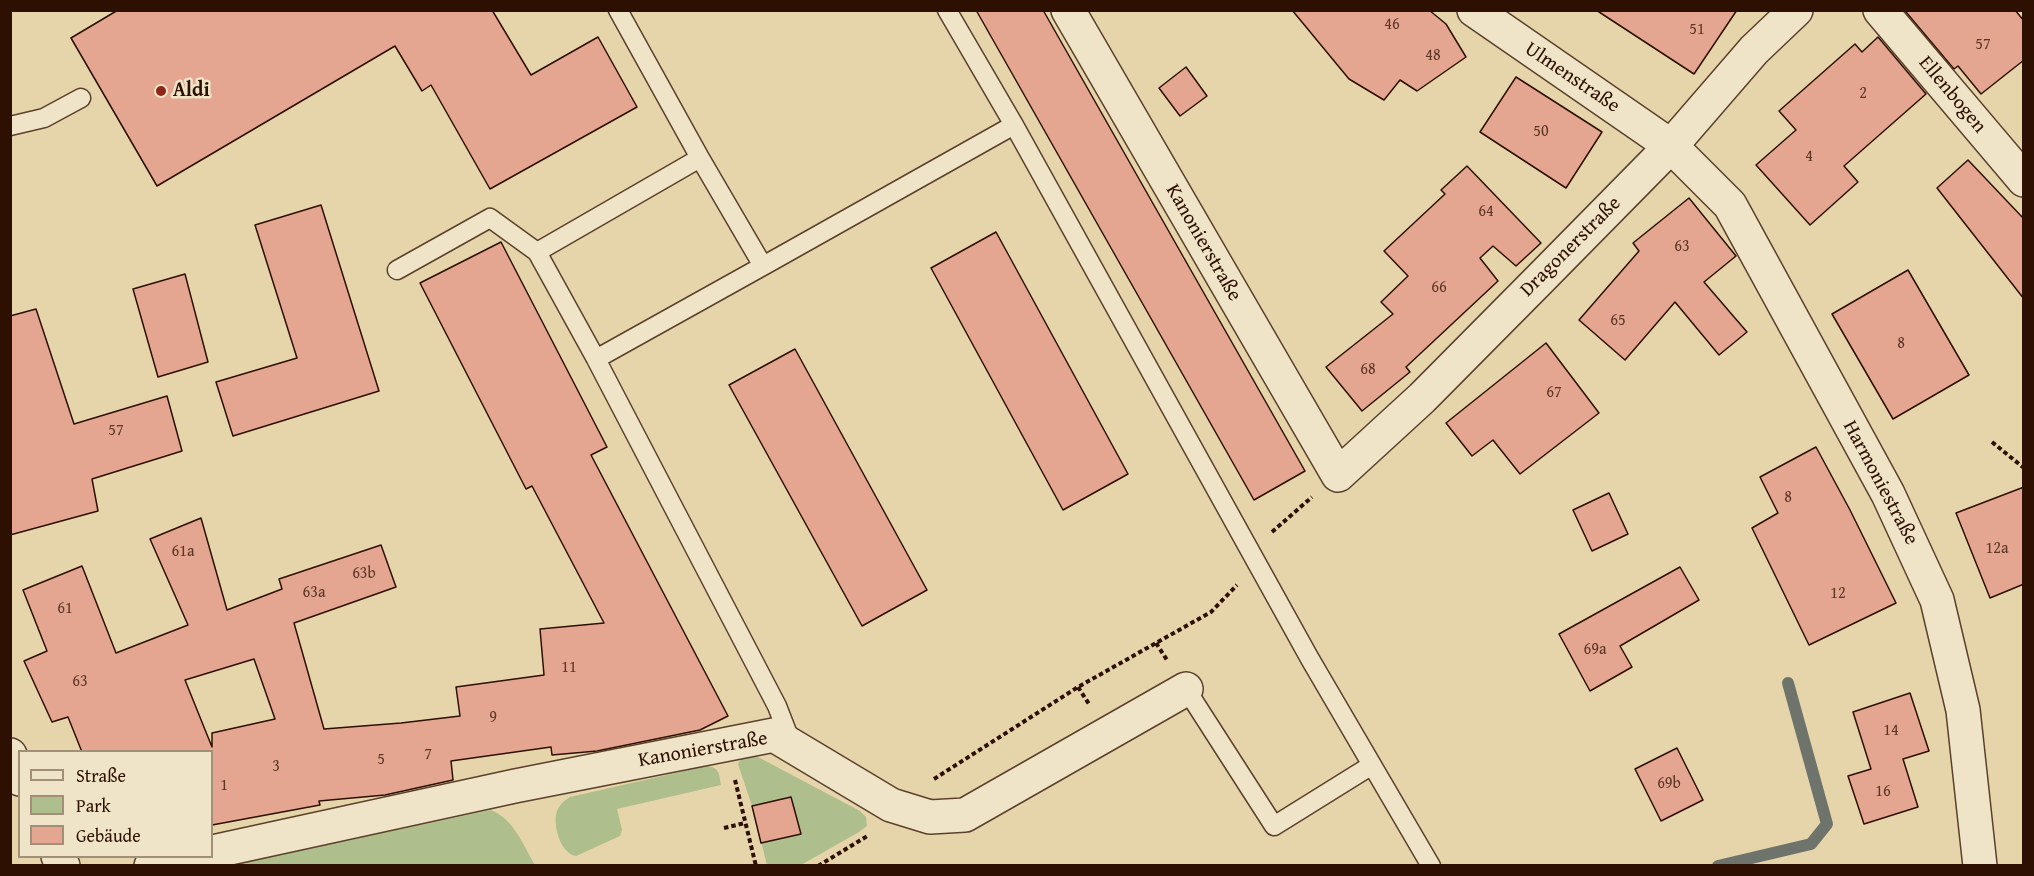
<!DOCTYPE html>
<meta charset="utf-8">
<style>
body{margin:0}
#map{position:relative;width:2034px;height:876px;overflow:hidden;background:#e6d5aa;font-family:"Gentium Book Plus",serif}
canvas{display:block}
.frame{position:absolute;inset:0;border:12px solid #2d1001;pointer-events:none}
.legend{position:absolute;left:18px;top:750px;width:195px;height:108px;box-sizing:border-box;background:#efe4c8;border:2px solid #a18f78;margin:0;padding:8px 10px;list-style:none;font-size:18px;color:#2d1001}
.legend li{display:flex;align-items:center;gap:12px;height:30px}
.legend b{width:30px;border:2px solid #a18f78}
</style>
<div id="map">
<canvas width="2034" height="876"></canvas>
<div class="frame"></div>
<ul class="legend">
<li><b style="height:8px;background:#efe4c8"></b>Straße</li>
<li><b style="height:16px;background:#afbe8d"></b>Park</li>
<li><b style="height:16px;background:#e5a691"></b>Gebäude</li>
</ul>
</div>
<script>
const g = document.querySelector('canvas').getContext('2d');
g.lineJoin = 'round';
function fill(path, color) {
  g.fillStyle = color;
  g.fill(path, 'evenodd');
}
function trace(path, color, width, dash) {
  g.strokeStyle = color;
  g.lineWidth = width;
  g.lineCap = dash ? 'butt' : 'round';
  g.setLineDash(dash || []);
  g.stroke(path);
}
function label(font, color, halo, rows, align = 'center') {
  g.font = font + ' "Gentium Book Plus",serif';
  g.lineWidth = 5;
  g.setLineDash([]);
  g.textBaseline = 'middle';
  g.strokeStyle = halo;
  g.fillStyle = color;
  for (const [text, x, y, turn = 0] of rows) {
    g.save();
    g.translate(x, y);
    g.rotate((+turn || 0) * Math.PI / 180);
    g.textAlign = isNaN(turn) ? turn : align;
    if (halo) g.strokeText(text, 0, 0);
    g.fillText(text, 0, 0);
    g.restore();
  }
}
const green = new Path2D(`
 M743,756L758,757L860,811L866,817L867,826L859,832L801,865H767L752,806L738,764Z
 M706,766C719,767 719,773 721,785L617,809L622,830L620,836L576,856C561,854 552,825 557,811C560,804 564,801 570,797Z
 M491,810C514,819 523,845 535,865L227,866Z`);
const stream = new Path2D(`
 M1718,866L1811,844L1827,824L1788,683`);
const building = new Path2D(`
 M118,10H492L531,75L598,37L637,107L490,189L431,85L422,91L395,46L157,186L71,38Z
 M976,10H1043L1305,471L1254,500Z
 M1292,10H1429L1446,24L1466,57L1417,91L1400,80L1384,100L1349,79Z
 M1596,10H1737L1694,74Z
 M1907,10H2015L2024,21V60L1981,94L1958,66L1954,69L1906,12Z
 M1878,37L1926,94L1844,166L1858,182L1810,225L1756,165L1796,130L1779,111L1855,44L1862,52Z
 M1186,67L1207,96L1180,116L1159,88Z
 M1516,77L1602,132L1566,188L1480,132Z
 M1968,160L2024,219V299L1937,188Z
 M1467,166L1541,243L1516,266L1493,246L1480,258L1498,281L1406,367L1410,372L1362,411L1326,367L1393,314L1381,302L1408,276L1384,251L1445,194L1441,190Z
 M1689,198L1736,256L1704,282L1747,332L1719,355L1675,302L1625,360L1579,320L1639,251L1633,243Z
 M321,205L379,391L233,436L216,382L297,358L255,225Z
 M996,232L1128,474L1063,510L931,268Z
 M501,242L607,447L591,455L728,716L700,730L597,751L552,755L551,747L451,761L453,780L385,795L319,801L320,805L212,825V752H82L68,717L52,722L24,661L47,651L23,590L82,566L116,653L188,625L150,539L201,518L227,610L282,589L279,579L381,545L396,587L294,623L324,729L401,723L460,716L456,687L544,675L540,629L604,623L532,486L526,489L420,283ZM254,659L275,719L212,733V747L185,680Z
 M1908,270L1969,375L1893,419L1832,314Z
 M185,274L208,362L158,377L133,289Z
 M36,309L74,424L167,396L182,451L92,479L98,511L10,535V316Z
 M1546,343L1599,413L1520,474L1493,440L1472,456L1446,423Z
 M795,349L927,590L862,626L729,385Z
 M1816,447L1850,510L1896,603L1809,645L1752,528L1778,513L1760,477Z
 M2024,487V584L1990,598L1956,513Z
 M1609,493L1628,534L1592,551L1573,510Z
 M1680,567L1699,600L1620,646L1632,667L1590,691L1559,634Z
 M1910,693L1929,751L1903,759L1918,807L1864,824L1848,776L1871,769L1853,712Z
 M1677,748L1703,800L1661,821L1635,769Z
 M791,797L801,834L761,843L752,806Z`);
const path = new Path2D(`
 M1992,442L2024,468
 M1272,532L1312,497
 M1156,643L1167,660
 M1078,687L1089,704
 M934,779L1078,687L1211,612L1237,585
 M735,780L756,866
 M724,828L745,823
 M818,866L869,835`);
const service = new Path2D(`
 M618,10L700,158L763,266L596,359L777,706L791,742
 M947,10L1014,125L1310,659L1431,866
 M10,126L44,118L81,98
 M763,266L1014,125
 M397,270L490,218L537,252
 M596,359L537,252L700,158
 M1186,689L1274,826L1372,765`);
const minor = new Path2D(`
 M1068,10L1338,475L1422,398L1540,279L1671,146L1754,50L1796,10
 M1474,10L1671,146L1730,205L1888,494L1937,600L1963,710L1980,866
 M1880,10L2024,180
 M212,852L515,786L774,735L891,805L930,817L965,815L1186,689
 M151,866L192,856`);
const tertiary = new Path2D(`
 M10,755L20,779
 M58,856L63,866`);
const markers = [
 [161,91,6,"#8f2418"]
];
const numberNames = [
 ["46",1392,25],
 ["51",1697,30],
 ["57",1983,45],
 ["48",1433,56],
 ["2",1863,94],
 ["50",1541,132],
 ["4",1809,157],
 ["64",1486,212],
 ["63",1682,247],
 ["66",1439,288],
 ["65",1618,321],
 ["8",1901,344],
 ["68",1368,370],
 ["67",1554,393],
 ["57",116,431],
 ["8",1788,498],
 ["12a",1997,549],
 ["61a",183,552],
 ["63b",364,574],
 ["63a",314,593],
 ["12",1838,594],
 ["61",65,609],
 ["69a",1595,650],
 ["11",569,668],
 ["63",80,682],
 ["9",493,718],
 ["14",1891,731],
 ["7",428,755],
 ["5",381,760],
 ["3",276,767],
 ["69b",1669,784],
 ["1",224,786],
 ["16",1883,792]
];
const streetNames = [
 ["Ulmenstraße",1572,78,34],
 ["Ellenbogen",1952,95,50],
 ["Kanonierstraße",1203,243,60],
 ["Dragonerstraße",1571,247,-45],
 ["Harmoniestraße",1880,483,62],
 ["Kanonierstraße",703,750,-10]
];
const poiNames = [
 ["Aldi",173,91]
];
fill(green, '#afbe8d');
trace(stream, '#6e746b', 12);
fill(building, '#e5a691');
trace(building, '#2d1001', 1.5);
trace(service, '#5b412b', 21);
trace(minor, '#5b412b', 36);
trace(tertiary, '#5b412b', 36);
trace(path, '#2d1001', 4, [4.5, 3]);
trace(service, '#efe4c8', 18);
trace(minor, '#efe4c8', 33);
trace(tertiary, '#efe4c8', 33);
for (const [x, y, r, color] of markers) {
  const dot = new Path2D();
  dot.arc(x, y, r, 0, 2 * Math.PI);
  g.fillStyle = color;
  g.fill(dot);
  trace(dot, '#efe4c8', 2);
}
label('16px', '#5b3625', null, numberNames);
label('20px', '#2d1001', '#efe4c8', streetNames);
label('bold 20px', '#2d1001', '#efe4c8', poiNames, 'left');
</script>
